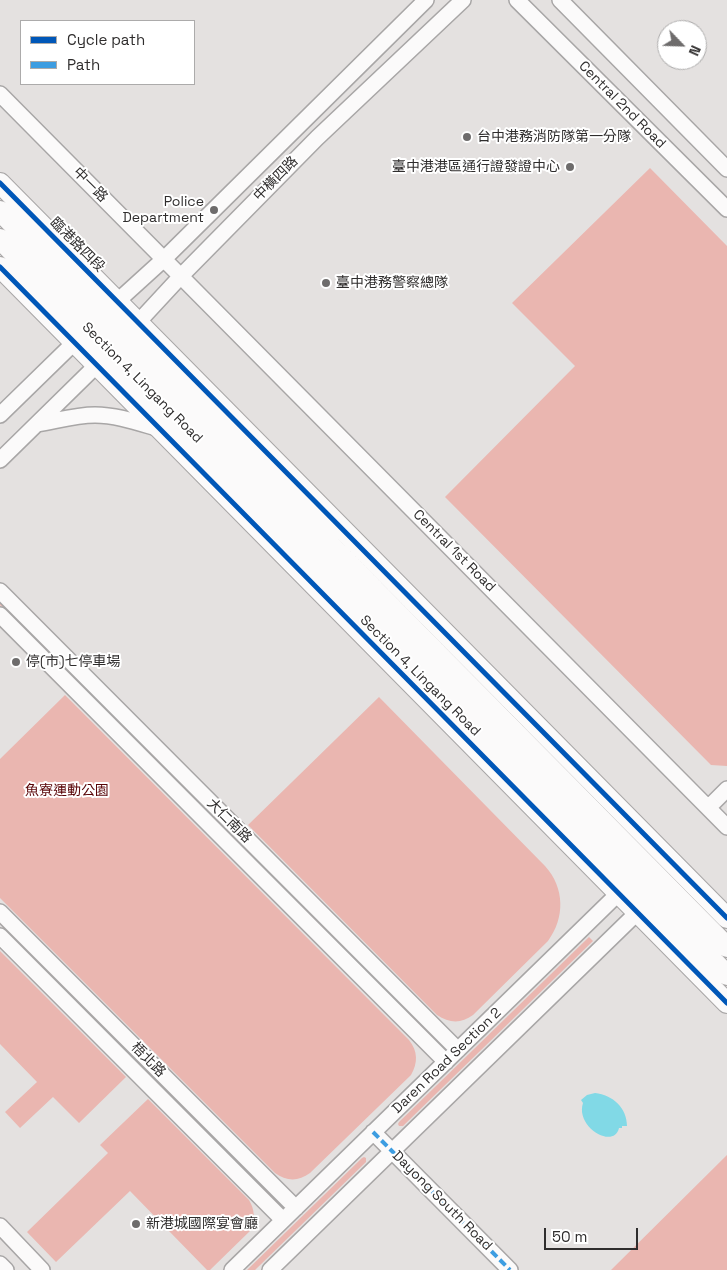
<!DOCTYPE html>
<meta charset="utf-8">
<style>
body{margin:0}
#map{position:relative;width:727px;height:1270px;overflow:hidden;background:#e4e1e0;font-family:"Space Grotesk",sans-serif}
canvas{display:block}
.legend{position:absolute;left:20px;top:20px;width:175px;height:65px;box-sizing:border-box;background:#fff;border:1px solid #acabab;margin:0;padding:6px 9px;list-style:none;font-size:15px;color:#2f2d2d}
.legend li{display:flex;align-items:center;gap:10px;height:25px}
.legend b{width:25px;border:1px solid #acabab}
.north{position:absolute;left:657px;top:20px;width:50px;height:50px;box-sizing:border-box;background:#fff;border:1px solid #acabab;border-radius:50%;rotate:114deg;font-size:14px;font-weight:700;line-height:20px;text-align:center;color:#2f2d2d}
.north::after{content:'';display:block;margin:auto;width:18px;height:22px;background:#6e6c6c;clip-path:polygon(50% 0,100% 100%,50% 72%,0 100%)}
.scale{position:absolute;left:544px;top:1228px;width:94px;height:22px;box-sizing:border-box;border:2px solid #2f2d2d;border-top:0;padding-left:6px;font-size:15px;line-height:18px;white-space:nowrap;color:#2f2d2d;-webkit-text-stroke:4px #fff;paint-order:stroke}
</style>
<div id="map">
<canvas width="727" height="1270"></canvas>
<ul class="legend">
<li><b style="height:6px;background:#0057b8"></b>Cycle path</li>
<li><b style="height:6px;background:#3d9de1"></b>Path</li>
</ul>
<div class="north">N</div>
<div class="scale">50 m</div>
</div>
<script>
const g = document.querySelector('canvas').getContext('2d');
g.lineJoin = 'round';
function fill(path, color) {
  g.fillStyle = color;
  g.fill(path, 'evenodd');
}
function trace(path, color, width, dash) {
  g.strokeStyle = color;
  g.lineWidth = width;
  g.lineCap = dash ? 'butt' : 'round';
  g.setLineDash(dash || []);
  g.stroke(path);
}
function label(font, color, halo, rows, align = 'center') {
  g.font = font + ' "Space Grotesk","Noto Sans TC",sans-serif';
  g.lineWidth = 4;
  g.setLineDash([]);
  g.textBaseline = 'middle';
  g.strokeStyle = halo;
  g.fillStyle = color;
  for (const [text, x, y, turn = 0] of rows) {
    g.save();
    g.translate(x, y);
    g.rotate((+turn || 0) * Math.PI / 180);
    g.textAlign = isNaN(turn) ? turn : align;
    if (halo) g.strokeText(text, 0, 0);
    g.fillText(text, 0, 0);
    g.restore();
  }
}
const green = new Path2D(`
 M650,168L727,246V766L711,765L445,497L575,366L512,303Z
 M0,600L432,1034V1036H429L0,605Z
 M65,695L409,1040C418,1051 418,1063 411,1075L310,1173C298,1182 286,1181 275,1173L0,898V759Z
 M379,697L545,866C565,888 565,918 548,941L473,1015C461,1024 449,1023 437,1015L248,825Z
 M14,936L269,1191V1194H268L12,938Z
 M589,937L593,941L403,1126H399L398,1124L399,1122Z
 M0,951L126,1077L79,1123L53,1097L20,1128L5,1112L37,1082L0,1044Z
 M148,1099L249,1200C255,1210 255,1219 251,1230L210,1270H207L130,1191L56,1262L27,1232L108,1153L100,1145Z
 M727,1155V1270H611Z
 M364,1157L366,1158V1162L255,1270H247L362,1158Z`);
const water = new Path2D(`
 M595,1093C613,1095 627,1108 627,1126H622V1128H619C614,1150 575,1127 583,1103L581,1100L587,1095Z`);
const minor = new Path2D(`
 M517,0L727,209
 M560,0L727,169
 M0,94L727,827
 M110,308L164,259L426,0
 M131,330L181,276L317,138L463,0
 M0,415L81,336
 M37,424C56,421 75,415 95,415C117,415 139,423 160,429
 M0,460L104,358
 M0,591L458,1050
 M0,615L446,1062
 M709,807L727,789
 M0,912L296,1208
 M0,936L283,1220
 M373,1132L510,1270
 M0,1226L42,1270
 M0,1264L6,1270
 M232,1270L625,887
 M270,1270L645,905`);
const major = new Path2D(`
 M0,183L727,918
 M0,211L727,947
 M0,239L727,975
 M0,267L727,1003`);
const quiet = new Path2D(`
 M373,1132L510,1270`);
const cycleway = new Path2D(`
 M0,183L727,918
 M0,267L727,1003`);
const markers = [
 [467,137,5,"#6e6c6c"],
 [570,167,5,"#6e6c6c"],
 [214,210,5,"#6e6c6c"],
 [326,283,5,"#6e6c6c"],
 [16,662,5,"#6e6c6c"],
 [136,1224,5,"#6e6c6c"]
];
const streetNames = [
 ["Central 2nd Road",622,105,45],
 ["中橫四路",276,179,-45],
 ["中一路",90,185,45],
 ["臨港路四段",77,245,45],
 ["Section 4, Lingang Road",142,383,45],
 ["Central 1st Road",454,551,45],
 ["Section 4, Lingang Road",420,676,45],
 ["大仁南路",229,821,45],
 ["梧北路",148,1060,45],
 ["Daren Road Section 2",447,1061,-44],
 ["Dayong South Road",442,1201,45]
];
const poiNames = [
 ["台中港務消防隊第一分隊",477,137],
 ["臺中港港區通行證發證中心",560,167,"right"],
 ["Police",204,202,"right"],
 ["Department",204,218,"right"],
 ["臺中港務警察總隊",336,283],
 ["停(市)七停車場",26,662],
 ["新港城國際宴會廳",146,1224]
];
const parkNames = [
 ["魚寮運動公園",67,791]
];
fill(green, '#eab6b0');
fill(water, '#81d9e6');
trace(minor, '#a8a6a6', 18);
trace(major, '#a8a6a6', 22);
trace(minor, '#fbfafa', 15);
trace(major, '#fbfafa', 20);
trace(quiet, '#3d9de1', 4, [8, 4]);
trace(cycleway, '#0057b8', 5);
for (const [x, y, r, color] of markers) {
  const dot = new Path2D();
  dot.arc(x, y, r, 0, 2 * Math.PI);
  g.fillStyle = color;
  g.fill(dot);
  trace(dot, '#fff', 2);
}
label('14px', '#2f2d2d', '#fff', streetNames);
label('14px', '#2f2d2d', '#fff', poiNames, 'left');
label('14px', '#580406', '#fff', parkNames);
</script>
